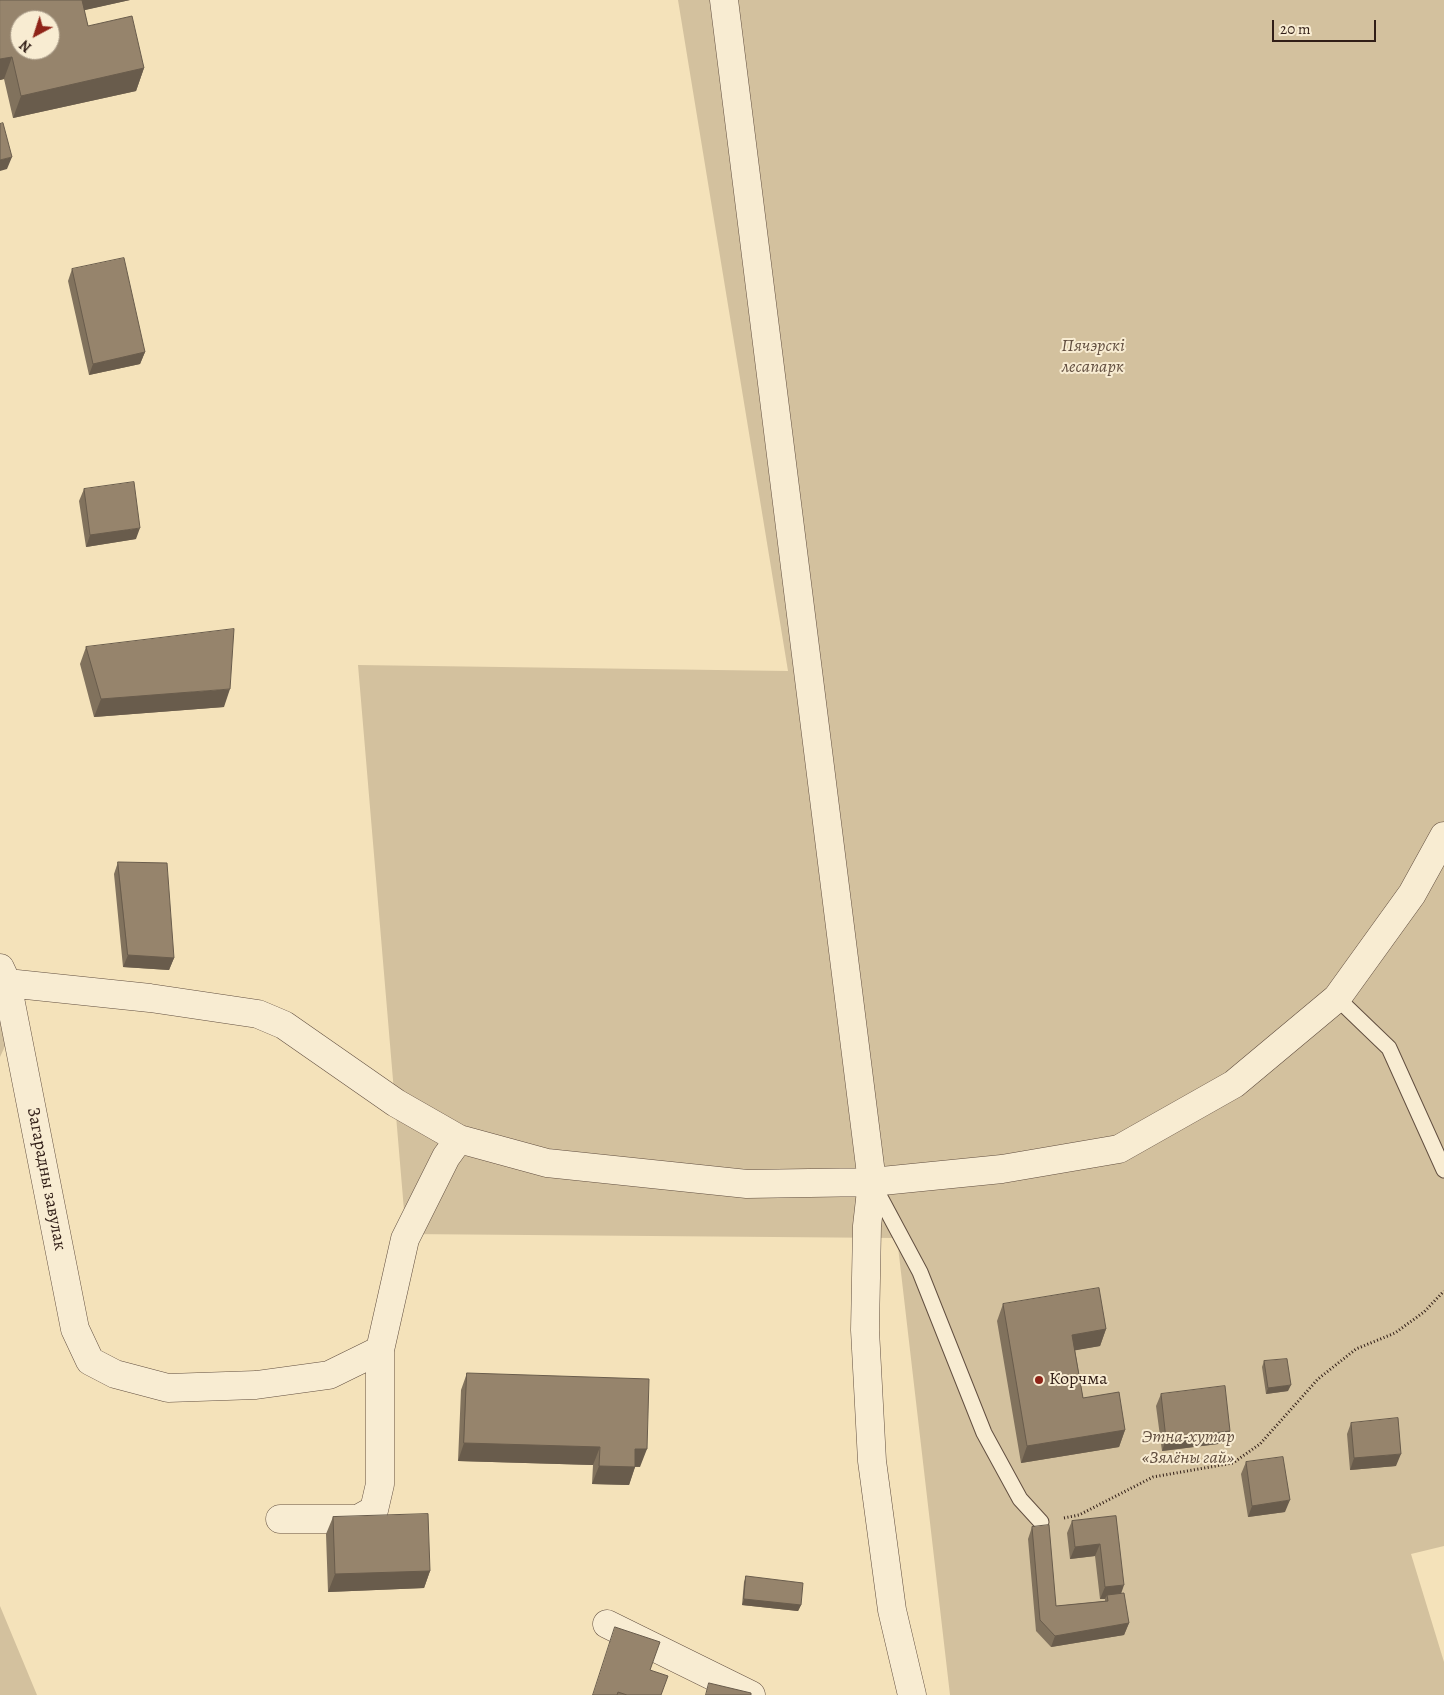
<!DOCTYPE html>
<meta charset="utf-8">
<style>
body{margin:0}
#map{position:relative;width:1444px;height:1695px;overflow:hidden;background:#f4e2ba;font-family:Alegreya,serif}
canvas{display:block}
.north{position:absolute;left:10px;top:10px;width:50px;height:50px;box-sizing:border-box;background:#f8ecd2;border:1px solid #a89a87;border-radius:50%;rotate:220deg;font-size:14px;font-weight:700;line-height:20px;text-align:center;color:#311e17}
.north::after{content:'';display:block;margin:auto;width:18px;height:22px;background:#8f2418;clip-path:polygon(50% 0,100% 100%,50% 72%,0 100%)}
.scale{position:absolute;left:1272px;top:20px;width:104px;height:22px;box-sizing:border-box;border:2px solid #311e17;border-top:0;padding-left:6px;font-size:15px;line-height:18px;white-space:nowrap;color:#311e17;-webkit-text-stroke:4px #f8ecd2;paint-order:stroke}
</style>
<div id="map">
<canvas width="1444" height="1695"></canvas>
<div class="north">N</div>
<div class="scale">20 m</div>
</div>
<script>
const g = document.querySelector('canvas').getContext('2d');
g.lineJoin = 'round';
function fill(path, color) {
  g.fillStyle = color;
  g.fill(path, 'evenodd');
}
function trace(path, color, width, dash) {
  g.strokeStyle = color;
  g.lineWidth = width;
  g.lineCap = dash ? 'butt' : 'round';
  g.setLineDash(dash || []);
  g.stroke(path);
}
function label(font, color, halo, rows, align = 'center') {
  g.font = font + ' Alegreya,serif';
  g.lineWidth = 4;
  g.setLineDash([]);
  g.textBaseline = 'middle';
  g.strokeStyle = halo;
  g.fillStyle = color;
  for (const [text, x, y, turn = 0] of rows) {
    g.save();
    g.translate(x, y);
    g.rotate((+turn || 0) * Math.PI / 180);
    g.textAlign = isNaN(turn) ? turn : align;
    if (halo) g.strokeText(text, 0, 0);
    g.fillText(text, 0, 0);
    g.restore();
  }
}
const green = new Path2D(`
 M678,0H1444V1546L1411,1554L1444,1662V1695H950L897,1238L406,1234L358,665L788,671Z
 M0,1012L6,1044L0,1057Z
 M0,1606L37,1695H0Z`);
const path = new Path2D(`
 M1064,1518L1079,1515L1153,1477L1233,1463L1260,1444L1318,1379L1356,1349L1395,1333L1424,1312L1444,1291`);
const lane = new Path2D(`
 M1337,998L1389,1048L1444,1170
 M874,1186L920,1272L984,1433L1020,1499L1041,1522`);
const street = new Path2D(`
 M724,0L872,1182L867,1226L865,1330L872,1461L892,1610L912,1695
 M0,968L7,983L75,1329L90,1361L115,1374L168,1388L256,1385L329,1375L380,1350
 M7,983L150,998L258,1014L284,1025L396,1103L459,1139L547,1163L747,1184L872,1182L1002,1169L1119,1149L1234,1084L1337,998L1412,894L1444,836
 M280,1519H358L374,1510L380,1484V1350L405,1239L446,1157L459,1139
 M607,1624L751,1695`);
const wall = new Path2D(`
 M0,0H130L84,10L88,26L144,68L136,91L13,118L4,79L0,80Z
 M72,269L145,352L140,364L89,375L68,281Z
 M84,489L136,539L86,547L79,501Z
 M86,647L224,707L94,717L80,664Z
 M118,862L174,958L169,970L123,967L114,874Z
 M1003,1304L1106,1329L1100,1346L1075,1350L1083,1398L1125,1430L1119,1447L1021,1463L997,1321Z
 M1264,1361L1288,1391L1266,1394L1262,1367Z
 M467,1373L640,1467H635L629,1485L592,1484L593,1465L458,1461L461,1390Z
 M1161,1394L1230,1431L1226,1443L1162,1451L1156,1406Z
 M1351,1423L1396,1466L1350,1470L1347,1434Z
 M1246,1462L1285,1512L1248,1517L1241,1474Z
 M1116,1516L1121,1593L1129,1623L1124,1635L1051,1647L1036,1631L1028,1539L1032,1527L1056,1606L1105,1601V1599H1100L1095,1556L1070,1559L1067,1533L1072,1521Z
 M333,1517L430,1571L424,1588L328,1592L326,1534Z
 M746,1576L801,1605L798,1611L742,1605L744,1582Z
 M650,1670L661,1695H592Z`);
const shadedWall = new Path2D(`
 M77,0H130L72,13Z
 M12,57L4,79L0,80V59Z
 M144,68L136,91L13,118L21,96Z
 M12,157L7,169L0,171V160Z
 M145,352L140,364L89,375L93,364Z
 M140,528L136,539L86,547L90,535Z
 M230,689L224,707L94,717L101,699Z
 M128,955L174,958L169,970L123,967Z
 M1106,1329L1100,1346L1066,1352L1072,1335Z
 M1291,1385L1288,1391L1266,1394L1268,1388Z
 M1125,1430L1119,1447L1021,1463L1027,1446Z
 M1230,1431L1226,1443L1162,1451L1166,1439Z
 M464,1443L600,1447L593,1465L458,1461Z
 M635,1449H647L640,1467L629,1466Z
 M1401,1454L1396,1466L1350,1470L1354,1458Z
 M599,1466L635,1467L629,1485L592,1484Z
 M1290,1500L1285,1512L1248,1517L1252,1506Z
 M1100,1544L1095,1556L1070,1559L1075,1547Z
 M430,1571L424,1588L328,1592L335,1574Z
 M1124,1585L1120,1597L1107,1595L1105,1599H1100L1105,1587Z
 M744,1599L801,1605L798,1611L742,1605Z
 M1129,1623L1124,1635L1051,1647L1055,1636Z`);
const building = new Path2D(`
 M0,0H82L88,26L132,16L144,68L21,96L12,57L0,59ZM20,20H50V50H20Z
 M3,123L12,157L0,160V124Z
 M124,258L145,352L93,364L72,269Z
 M134,482L140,528L90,535L84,489Z
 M234,629L230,689L101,699L86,647Z
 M118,862L167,863L174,958L128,955Z
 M1099,1288L1106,1329L1072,1335L1083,1398L1119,1392L1125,1430L1027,1446L1003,1304Z
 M1287,1359L1291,1385L1268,1388L1264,1361Z
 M467,1373L649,1379L647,1449H635V1467L599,1466L600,1447L464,1443Z
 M1225,1386L1230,1431L1166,1439L1161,1394Z
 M1398,1418L1401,1454L1354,1458L1351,1423Z
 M1283,1457L1290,1500L1252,1506L1246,1462Z
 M428,1514L430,1571L335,1574L333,1517Z
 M1116,1516L1124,1585L1105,1587L1100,1544L1075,1547L1072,1521Z
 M1049,1525L1056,1606L1108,1601L1107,1595L1124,1593L1129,1623L1055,1636L1040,1620L1032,1527Z
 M746,1576L803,1583L801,1605L744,1599Z
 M615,1627L660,1642L650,1670L668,1676L661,1695H627L618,1692L617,1695H593Z
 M709,1683L751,1693V1695H706Z`);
const markers = [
 [1039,1380,5,"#8f2418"]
];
const parkNames = [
 ["Пячэрскі",1093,347],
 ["лесапарк",1093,368],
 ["Этна-хутар",1188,1438],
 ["«Зялёны гай»",1188,1459]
];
const streetNames = [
 ["Загарадны завулак",46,1179,79]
];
const poiNames = [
 ["Корчма",1049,1380]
];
fill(green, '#d3c19e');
trace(lane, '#624f40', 17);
trace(street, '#624f40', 29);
trace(path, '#311e17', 3, [1, 2.5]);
trace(lane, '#f8ecd2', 15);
trace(street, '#f8ecd2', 28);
fill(wall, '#81725d');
fill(shadedWall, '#695c4c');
fill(building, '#96846c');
trace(building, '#695c4c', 1);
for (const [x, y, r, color] of markers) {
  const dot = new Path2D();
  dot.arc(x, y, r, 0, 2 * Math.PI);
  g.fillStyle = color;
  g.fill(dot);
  trace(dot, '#f8ecd2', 2);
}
label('italic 18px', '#624f40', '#f8ecd2', parkNames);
label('18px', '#311e17', '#f8ecd2', streetNames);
label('18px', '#311e17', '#f8ecd2', poiNames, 'left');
</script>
